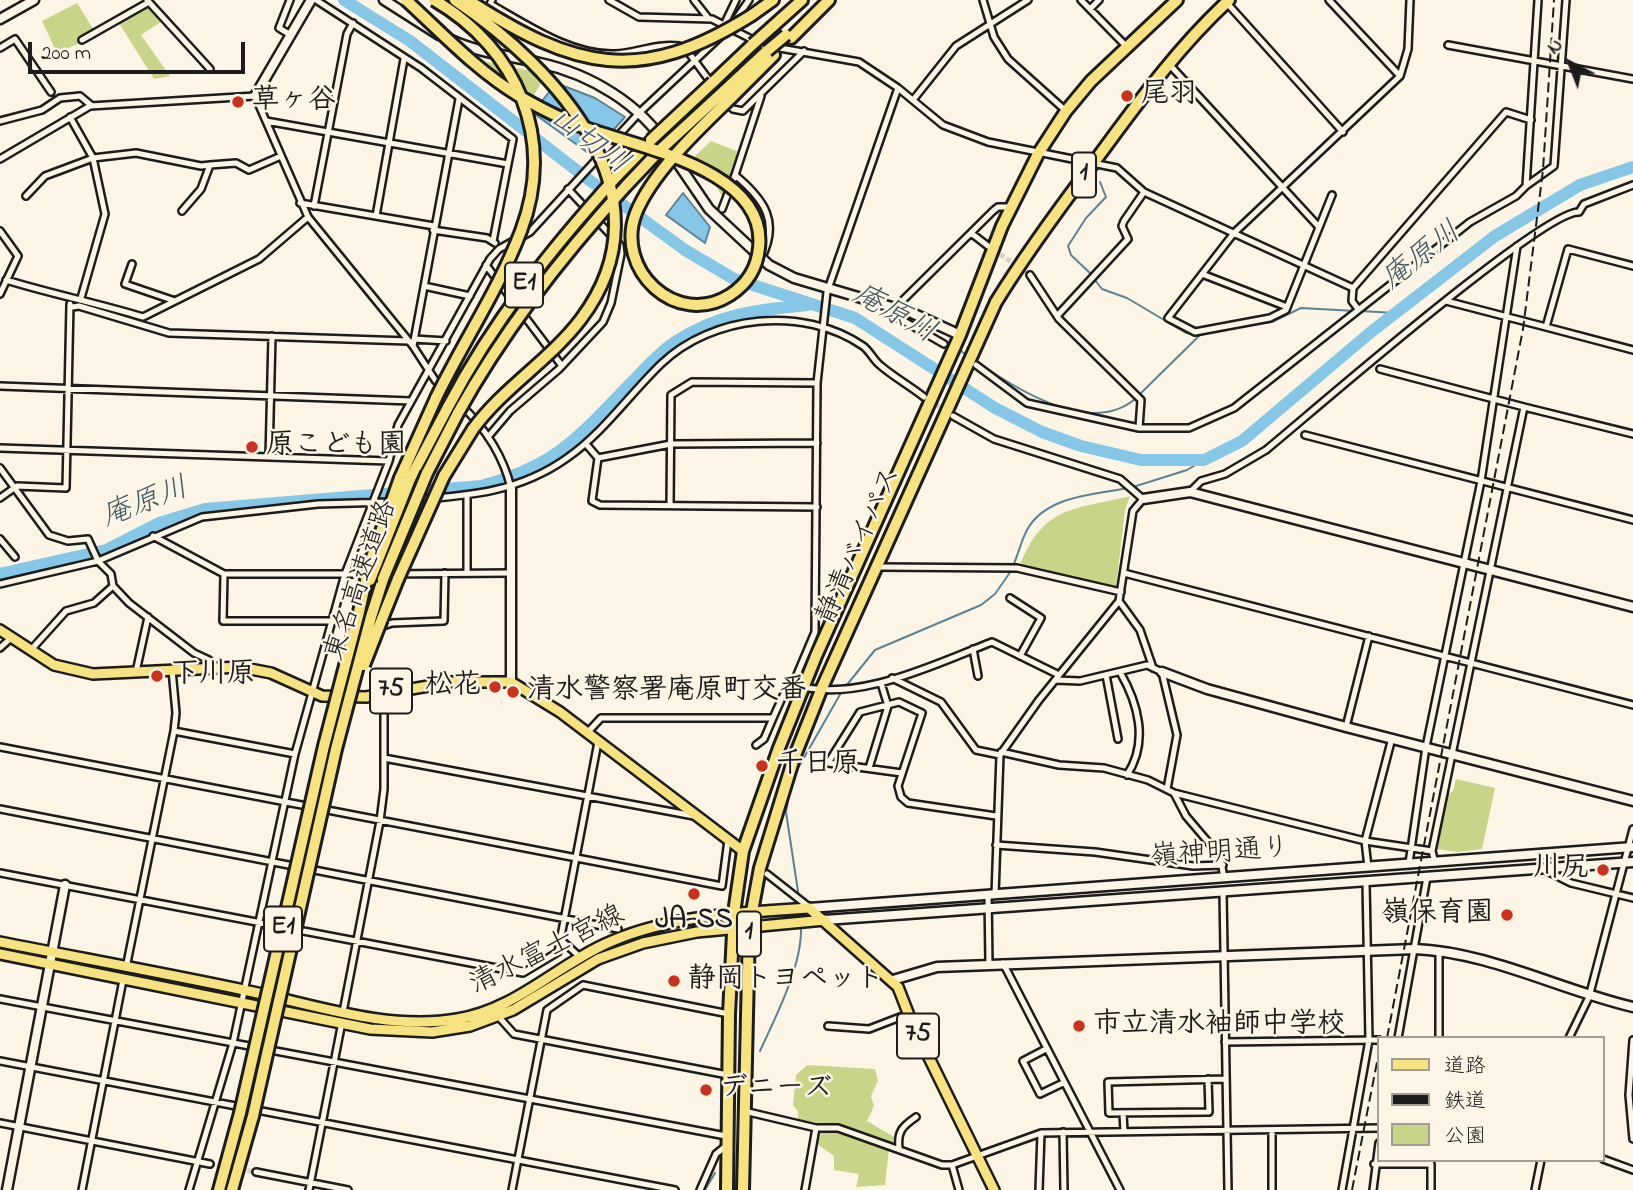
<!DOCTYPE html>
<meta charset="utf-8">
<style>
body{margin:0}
#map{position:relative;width:1633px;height:1190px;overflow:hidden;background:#fcf5e5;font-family:"Indie Flower","Klee One",sans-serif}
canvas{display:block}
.legend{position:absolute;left:1377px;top:1036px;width:228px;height:126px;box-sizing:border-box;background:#fcf5e5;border:2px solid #a29e95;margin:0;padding:9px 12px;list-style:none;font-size:21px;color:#1c1c1c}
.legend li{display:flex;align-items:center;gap:14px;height:35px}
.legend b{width:35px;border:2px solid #a29e95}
.north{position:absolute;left:1535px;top:28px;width:70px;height:70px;-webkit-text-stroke:5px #fcf5e5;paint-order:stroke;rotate:318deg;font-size:19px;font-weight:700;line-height:28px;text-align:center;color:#1c1c1c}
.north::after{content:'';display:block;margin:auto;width:24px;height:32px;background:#1c1c1c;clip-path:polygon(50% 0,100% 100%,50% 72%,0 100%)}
.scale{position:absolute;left:28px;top:42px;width:217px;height:32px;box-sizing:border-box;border:4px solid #1c1c1c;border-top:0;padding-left:9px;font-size:21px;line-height:24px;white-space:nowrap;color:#1c1c1c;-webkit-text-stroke:5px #fcf5e5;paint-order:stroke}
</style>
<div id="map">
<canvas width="1633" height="1190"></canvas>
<ul class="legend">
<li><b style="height:9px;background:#f6e281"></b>道路</li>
<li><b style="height:9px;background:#1c1c1c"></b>鉄道</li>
<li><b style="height:19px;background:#c8d487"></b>公園</li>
</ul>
<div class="north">N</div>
<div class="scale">200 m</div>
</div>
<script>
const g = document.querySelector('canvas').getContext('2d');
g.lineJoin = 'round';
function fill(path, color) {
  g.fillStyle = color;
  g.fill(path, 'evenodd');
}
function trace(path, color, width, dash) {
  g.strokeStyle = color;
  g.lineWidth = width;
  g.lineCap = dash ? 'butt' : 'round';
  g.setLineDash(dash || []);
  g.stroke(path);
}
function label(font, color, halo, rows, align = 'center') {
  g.font = font + ' "Indie Flower","Klee One",sans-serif';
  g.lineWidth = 5;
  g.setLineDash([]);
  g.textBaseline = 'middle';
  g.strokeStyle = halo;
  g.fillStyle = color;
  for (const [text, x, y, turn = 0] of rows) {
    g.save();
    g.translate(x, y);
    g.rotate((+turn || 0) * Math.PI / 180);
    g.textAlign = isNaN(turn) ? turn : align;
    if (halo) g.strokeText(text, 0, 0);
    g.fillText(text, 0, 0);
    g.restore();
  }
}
const green = new Path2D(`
 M77,3L95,32L82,42L57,53L42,21Z
 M146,7L156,11L164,20L141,35L170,76L154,79L119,23Z
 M483,61L546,74L529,104L479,70Z
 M711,141L739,152L723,197L695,156Z
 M1130,496L1125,510L1116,587L1020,565C1044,505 1074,510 1130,496Z
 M1456,779L1495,788L1482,849L1458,852L1436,849L1447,795L1453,791Z
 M807,1065L875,1069L878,1081L871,1096L874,1106L867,1121L894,1137L893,1143L841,1125L798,1121V1112L793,1105L796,1075Z
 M822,1130H835L889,1148L885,1185L856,1187L859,1174L834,1170V1156L817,1144Z`);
const water = new Path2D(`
 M556,83L595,98L625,117L591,155L536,115L535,110Z
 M683,193L710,227L705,243L666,215Z`);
const stream = new Path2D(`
 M1091,274L1071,255L1068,246L1086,218L1106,197L1100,182
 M1094,279L1102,289L1127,298L1186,333L1201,335L1212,331
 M1360,311L1395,313
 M912,322L951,344
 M1242,326L1272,322L1301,308L1355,311
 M958,349L968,356
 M976,361C1014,388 1090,437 1135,399
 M1139,395L1200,335
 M1133,487L1187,470L1204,460
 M1013,566C1018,555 1021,541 1027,530C1046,495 1095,495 1128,488
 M846,686L875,650L981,605L995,594L1011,571
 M793,777L842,691
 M790,789L786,812L799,898
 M760,1051C776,1016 802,966 801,928
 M705,1190L715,1173`);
const river = new Path2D(`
 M344,0L410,41L589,180L685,250L734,279L855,318L995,408L1042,432L1081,446L1141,460H1204L1242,441L1371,332L1495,236L1580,185L1633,167
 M0,574L106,550L159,523L205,509L481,486C554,467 578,438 628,386C643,371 657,354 675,342C718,314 756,310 807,305`);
const streetTunnel = new Path2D(`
 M994,250L1030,275
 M944,344L970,361
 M929,400L947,412
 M210,1164L256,1172`);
const street = new Path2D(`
 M147,0L210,69
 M492,0L490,4C526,24 572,56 615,54C636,53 658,43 679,46L689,53L720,95
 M609,0L639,17L712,19L763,45L859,62L898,88L943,125L988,142L1117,168L1144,192L1353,288L1506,112L1531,120
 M694,0L709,19
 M983,0L994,37L1008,59L1066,111
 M1081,0L1126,46
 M1329,0L1400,76
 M1538,0L1526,186L1554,166L1566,0
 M1226,2L1343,132
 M1090,9L1099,0
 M734,22L749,0
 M724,25L736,0
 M289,34L279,28L290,0
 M82,40L149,2
 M1448,45L1633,79
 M0,48L15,39L51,92
 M1168,63L1318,226
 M913,100L956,46L1028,0
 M726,102L733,109L743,111L804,51
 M70,117L93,158L105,214L81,298
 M0,121L42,110L60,98L80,96L92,106
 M266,121L508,164L513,139L421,68L316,0
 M0,159L90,106L255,96L308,217L413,346L435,380L454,398
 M1332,195L1286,310L1270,318L1195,332L1168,318L1234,233L1400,76L1408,49L1410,0
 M26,196L45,176L93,158L136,153L201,166L210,165
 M300,203L434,226
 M314,206L347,34L353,23
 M722,209L735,175
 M182,211L201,189L210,165L236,163L249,170L281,156
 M376,216L404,59
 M433,230L487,238L495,243
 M0,231L18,256L0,294
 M971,233L988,246
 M493,241L508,164
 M761,259C780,222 765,200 735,175L761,96
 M132,264L125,284L175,301
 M486,265L562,366
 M1633,266L1568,249L1546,327L1633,350
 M1202,274L1287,307
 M1030,275L1059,319L1141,400L1139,428
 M6,280C52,294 97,303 143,317L259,259L308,217
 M424,286L470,296
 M1353,288L1352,301L1358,309
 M1446,301L1546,327
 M72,307L79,306L169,333L408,341
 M1057,316L1128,239L1122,226L1124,221L1144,192
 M414,339L446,341
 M944,344L895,316L893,310L993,211L998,207H1011
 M413,346L459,99
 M976,365L1027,403L1139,428H1189L1234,408L1470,222L1516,196L1526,186
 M1380,369L1524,407
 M0,386L411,401
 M461,405C485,428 503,455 511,488
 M953,416L994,439L1120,479L1143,499L1133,511L1119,601L1039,700L1000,755L995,895
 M1305,435L1633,520
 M488,437L510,411L559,369L603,322L611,303L621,254L620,245L568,189
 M586,444L598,458L592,501L600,505L817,507
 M0,448L389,461
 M269,457L272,336
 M598,458L671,444L817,443
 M0,468L49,535L68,541L88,539L98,561L111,574L113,586L129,603L194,653L209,660L214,668
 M1190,492L1201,481L1225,474L1266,450C1309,415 1543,210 1579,212L1584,204L1633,185
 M467,496V573
 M0,498L17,486L66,488L70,304
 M400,501C461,496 515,495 567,458C603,433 629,395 661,364C712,315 803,305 863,346C870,351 874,361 881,366C894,377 910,386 924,397
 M670,506L671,395L692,382L817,383
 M153,536L224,574H368
 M0,539L15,557
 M878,567L1017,568L1121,592
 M1124,573L1633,705
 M224,574L223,621H332L370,625
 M384,574L511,573
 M0,584L98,561L202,517L318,504L390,502
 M1010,598L1041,618L1020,656
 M1119,601L1140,630L1153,668
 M380,627L392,623L444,621L445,573
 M0,648L11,638
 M973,649L978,676
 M30,651L66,611L94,603L113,586
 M136,672L148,617
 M1120,672C1138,703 1149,742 1127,775
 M1106,675L1118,739
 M892,678L941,702L976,750L1000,755
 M1056,680L1080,681L1147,665L1162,672L1177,735L1167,789
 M793,684L815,632L817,383L827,292L898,88
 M1346,727L1369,636
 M174,731L295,754
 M587,733L601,718H773L786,689L793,684C853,705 935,664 992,642L1059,675
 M756,745L764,739L773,718
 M0,747L722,886L728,840
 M1001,752L1059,765L1104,768L1148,780L1174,793L1186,816L1220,856L1224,878
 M384,758L694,816
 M869,768L888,706L881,683
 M902,773L828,763L860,712L899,702L922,713L898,786L901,797L908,803L996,816
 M1174,793L1365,841L1432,851
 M0,809L618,929
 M996,845L1095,852L1193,866L1223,865
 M1409,863L1426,747L1481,481L1517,246
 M1435,863L1432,851L1524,407L1633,434
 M1368,867L1365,841L1392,738
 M1543,869L1571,883L1633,898
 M0,873L523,973L558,952L598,742
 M767,874L809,907
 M1223,892L1228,1190
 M988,895L989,964
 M560,939L580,957
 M1003,963L1120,1190
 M126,968L174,731L176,713L172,670
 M0,999L726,1136
 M343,1012L380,821L384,789V692
 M498,1016L514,1034L728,1075
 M828,1026L869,1029L908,1014
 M1398,1038L1427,877
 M1439,1038V950
 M1569,1038L1589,997L1633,829
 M1633,1040L1629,1095L1633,1139
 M1225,1042L1379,1040
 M1046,1049L1023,1061L1040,1094L1063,1083
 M0,1061L675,1190
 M1208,1079L1209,1112L1109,1113L1108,1082L1226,1079
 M744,1111L816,1128H838L942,1165H952L1041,1133L1379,1128
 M1123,1113L1124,1132
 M0,1123L210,1164
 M1063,1132L1064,1190
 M899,1148C897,1131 903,1126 916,1117
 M1603,1159L1633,1170
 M1374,1164H1431V1190
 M952,1165L959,1190
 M256,1172L348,1190
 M82,1190L123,980
 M189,1190L233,1043L295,754L345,574L389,461L398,425L490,259L499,249L530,232L639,113L720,37
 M309,1190L342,1022
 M512,1190L547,1010L583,985L729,1014
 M700,1190L716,1154L726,1146
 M805,1190L816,1128
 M1039,1190L1041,1133
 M1272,1190V1130
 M1342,1190L1369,1040L1366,882
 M1373,1190L1379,1143
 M1535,1190L1541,1160`);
const secondary = new Path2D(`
 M384,0L439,35
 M0,19L34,0
 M451,40C479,53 511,56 540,63C590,74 641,104 668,148
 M255,96L311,0
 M675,159L709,209L769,265L794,278L912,313L960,335
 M511,488V682
 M1143,499L1190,492L1633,607
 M1162,672L1207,689L1346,727L1633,801
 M809,908L1633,847
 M825,920L1633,862
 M893,980L937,967L1415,949C1489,952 1560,990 1633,1007
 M7,1190L65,885`);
const primary = new Path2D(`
 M0,630L54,665L93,674L240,667L271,673L322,696L366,697L451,682H511L560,712L743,851
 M0,942C81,958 163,973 244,990C313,1004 386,1031 457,1019C516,1010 559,963 612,941C673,915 744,912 809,908L898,987L912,1023L994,1190
 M0,954L370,1029L432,1032L470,1026L513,1010L598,959L643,943L697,932L825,920`);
const highway = new Path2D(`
 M752,15L773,0
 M772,27L802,0
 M791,38L829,0
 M713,82L753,44
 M723,92L767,51
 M730,99L774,55
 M616,177L651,141
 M626,186L660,150
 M427,473L458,413
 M444,476L473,429
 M400,478L436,398
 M410,479L448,407
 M359,612L367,576
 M371,617L383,579
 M382,619L398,579
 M219,1190L240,1113
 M232,1190L253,1116
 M727,1190L729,1014L734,913L743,851L779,748L816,656L960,335L1002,226L1038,154L1066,111L1091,81L1177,0
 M743,1190L749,928L760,868L794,758L821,690L996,302C1025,255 1058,210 1092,165C1135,107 1175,50 1229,0`);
const rail = new Path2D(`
 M1387,1038L1523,329L1543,170L1554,0
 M1352,1190L1379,1052`);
const highwayBridge = new Path2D(`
 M406,0C442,33 476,70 519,96C540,108 562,120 586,128C640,148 768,170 759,248C757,268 747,284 730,295C676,329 614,269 636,213C652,173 699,129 730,99
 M434,0C518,49 556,139 521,231C499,289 463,342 436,398
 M455,0C557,69 674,195 581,319C550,360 504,387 473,429
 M468,0C575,69 639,86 752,15
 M753,44L772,27
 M767,51L786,35
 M651,140L713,82
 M660,150L723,92
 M448,407C493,321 552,248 616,177
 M458,413C504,330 562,256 626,186
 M370,563L400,478
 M383,579L427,473
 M398,579L444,476
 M370,580L410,479
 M364,665L382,619
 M240,1113L324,746L359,612
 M253,1116L336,749L371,617`);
const markers = [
 [1127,96,7,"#c8321e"],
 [238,102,7,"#c8321e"],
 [252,447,7,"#c8321e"],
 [157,676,7,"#c8321e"],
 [495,687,7,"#c8321e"],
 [513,692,7,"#c8321e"],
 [762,766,7,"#c8321e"],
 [1603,870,7,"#c8321e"],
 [694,894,7,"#c8321e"],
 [1507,915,7,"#c8321e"],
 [674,981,7,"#c8321e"],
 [1079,1026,7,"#c8321e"],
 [706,1090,7,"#c8321e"]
];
const shields = [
 [1084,175,24],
 [524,285,38],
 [391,691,42],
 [283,929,38],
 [749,934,24],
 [918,1036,42]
];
const shieldNames = [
 ["1",1084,175],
 ["E1",524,285],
 ["75",391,691],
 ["E1",283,929],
 ["1",749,934],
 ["75",918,1036]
];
const poiNames = [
 ["尾羽",1141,96],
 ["草ヶ谷",252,102],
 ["原こども園",266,447],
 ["下川原",171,676],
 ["松花",481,687,"right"],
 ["清水警察署庵原町交番",527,692],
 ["千日原",776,766],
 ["川尻",1589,870,"right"],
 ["嶺保育園",1493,915,"right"],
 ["JA-SS",694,922,"center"],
 ["静岡トヨペット",688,981],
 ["市立清水袖師中学校",1093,1026],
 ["デニーズ",720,1090]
];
const streetNames = [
 ["静清バイパス",861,546,-66],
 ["東名高速道路",363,581,-71],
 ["嶺神明通り",1220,855,-4],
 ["清水富士宮線",548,952,-26]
];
const waterNames = [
 ["山切川",588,143,37],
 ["庵原川",1423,258,-38],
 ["庵原川",893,316,29],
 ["庵原川",146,505,-21]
];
fill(green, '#c8d487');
fill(water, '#86c6e6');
trace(water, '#5c8295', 2);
trace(stream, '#5c8295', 2);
trace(river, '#86c6e6', 12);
trace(streetTunnel, '#dad4c7', 5, [5, 2.5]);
trace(street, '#1c1c1c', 10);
trace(secondary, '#1c1c1c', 13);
trace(primary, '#1c1c1c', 14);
trace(highway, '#1c1c1c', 16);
trace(street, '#fcf5e5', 5);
trace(secondary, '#fcf5e5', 8);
trace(primary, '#f6e281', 9);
trace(highway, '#f6e281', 10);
trace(rail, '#1c1c1c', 2, [10, 5]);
trace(highwayBridge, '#1c1c1c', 16, []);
trace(highwayBridge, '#f6e281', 10);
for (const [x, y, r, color] of markers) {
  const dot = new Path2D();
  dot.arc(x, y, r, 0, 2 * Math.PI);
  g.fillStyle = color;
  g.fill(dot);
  trace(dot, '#fcf5e5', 2.5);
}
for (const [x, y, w] of shields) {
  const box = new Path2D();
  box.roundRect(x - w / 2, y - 22.5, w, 45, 5);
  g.fillStyle = '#fcf5e5';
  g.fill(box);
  trace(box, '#1c1c1c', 2);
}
label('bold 26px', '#1c1c1c', null, shieldNames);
label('bold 28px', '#1c1c1c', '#fcf5e5', poiNames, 'left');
label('28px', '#1c1c1c', '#fcf5e5', streetNames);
label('italic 30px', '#415863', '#fcf5e5', waterNames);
</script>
